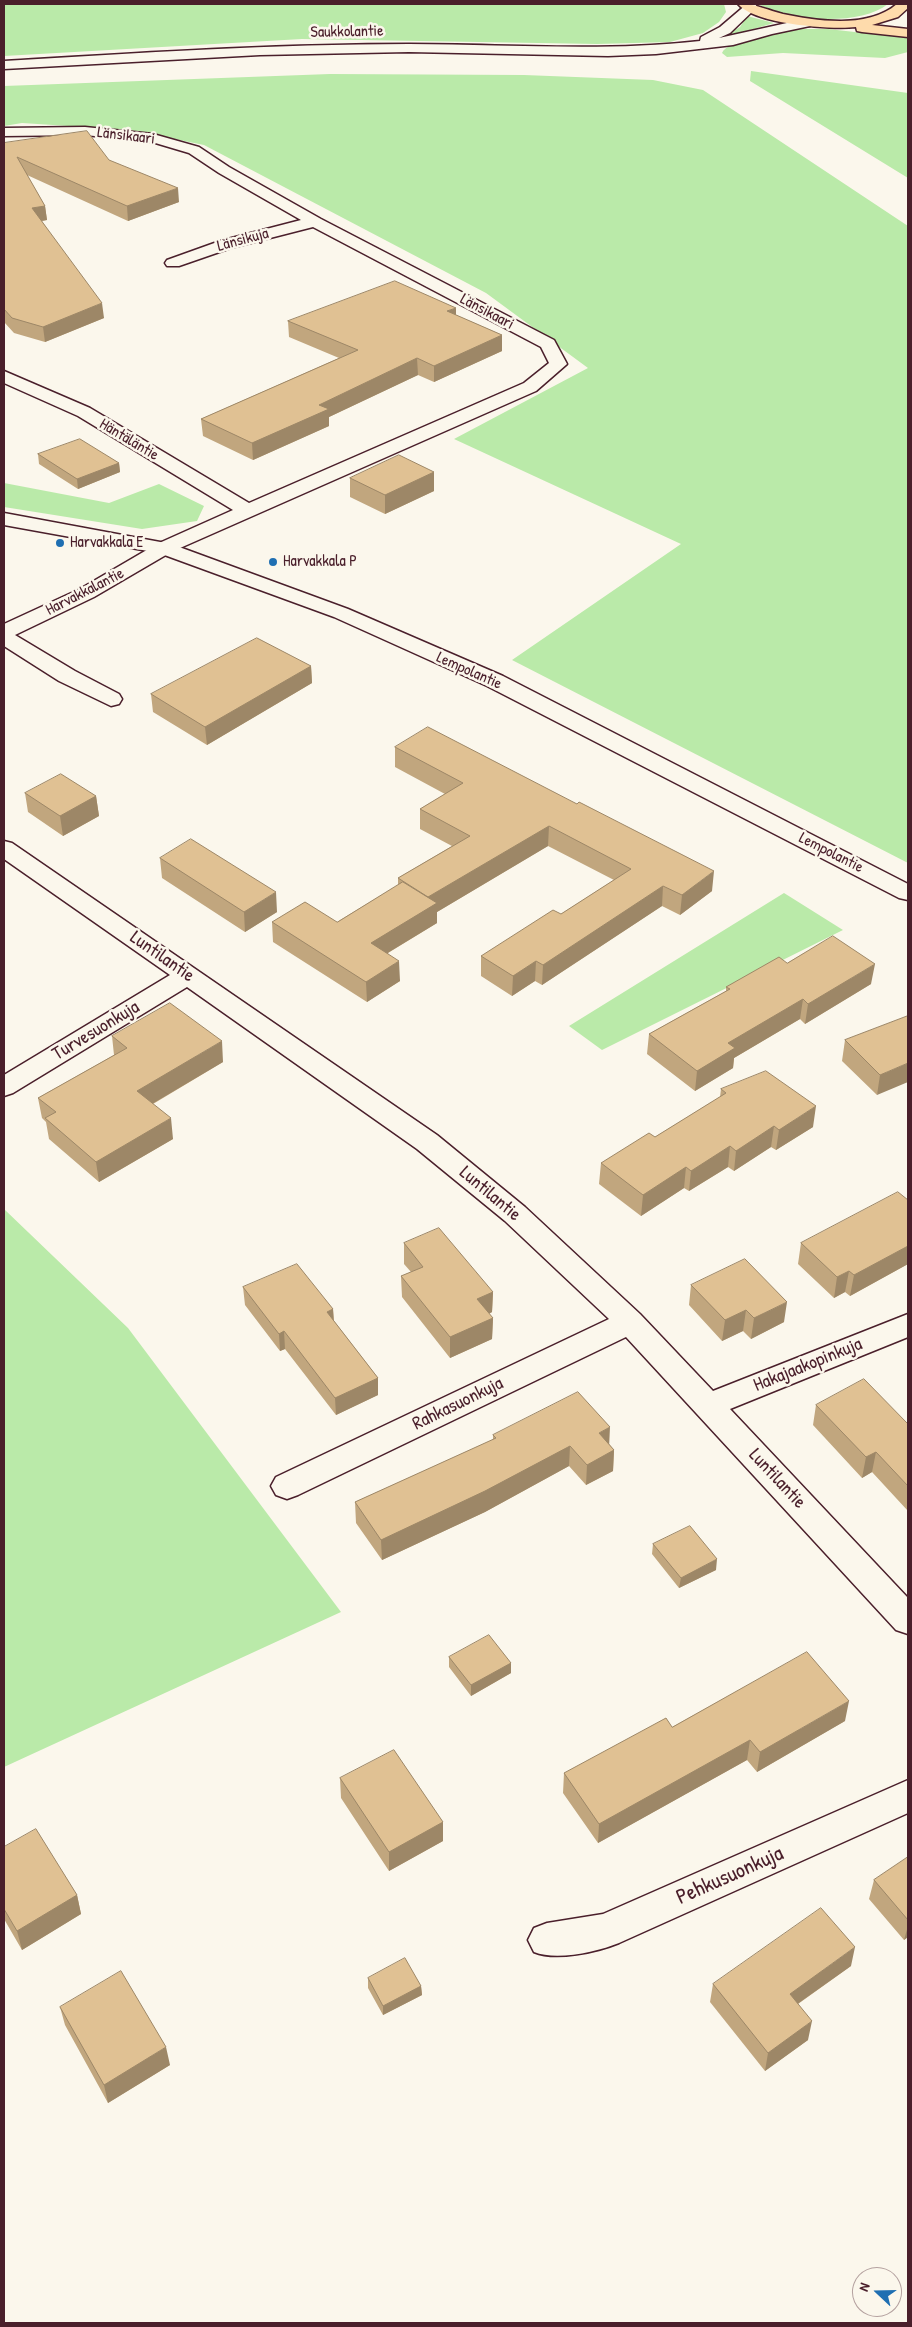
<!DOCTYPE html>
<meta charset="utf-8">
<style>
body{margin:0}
#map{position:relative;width:912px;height:2327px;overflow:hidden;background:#fbf7ec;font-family:"Patrick Hand",sans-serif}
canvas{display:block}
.frame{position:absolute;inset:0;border:5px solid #4a1f2b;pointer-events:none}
.north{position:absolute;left:852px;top:2267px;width:50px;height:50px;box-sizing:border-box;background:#fbf7ec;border:1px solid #b4a19f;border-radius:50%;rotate:291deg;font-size:14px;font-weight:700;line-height:20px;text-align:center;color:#4a1f2b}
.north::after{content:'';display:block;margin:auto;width:18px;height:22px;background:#1f6fb2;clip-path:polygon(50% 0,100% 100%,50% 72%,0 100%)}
</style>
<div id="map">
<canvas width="912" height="2327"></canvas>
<div class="frame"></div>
<div class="north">N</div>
</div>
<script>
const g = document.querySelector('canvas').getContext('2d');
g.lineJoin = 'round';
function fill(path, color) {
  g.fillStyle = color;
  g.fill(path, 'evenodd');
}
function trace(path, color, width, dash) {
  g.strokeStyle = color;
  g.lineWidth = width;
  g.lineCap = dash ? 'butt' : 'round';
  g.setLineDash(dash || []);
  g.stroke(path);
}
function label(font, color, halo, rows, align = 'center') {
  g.font = font + ' "Patrick Hand",sans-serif';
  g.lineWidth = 5;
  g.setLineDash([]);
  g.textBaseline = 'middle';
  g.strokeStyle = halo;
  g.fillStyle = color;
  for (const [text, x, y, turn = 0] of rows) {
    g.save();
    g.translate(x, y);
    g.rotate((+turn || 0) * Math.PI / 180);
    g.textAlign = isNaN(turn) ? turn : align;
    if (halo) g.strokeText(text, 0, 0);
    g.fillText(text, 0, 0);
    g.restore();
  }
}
const green = new Path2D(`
 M4,4H724L726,12L719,22L703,33L670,42L597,44L302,39L4,56Z
 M758,4H888C859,27 789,21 758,4Z
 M747,16L774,23L719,39L740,27Z
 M797,29H828L908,38V52L885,58L783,53L727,57L722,53C727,40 782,31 797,29Z
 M751,71L908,93V178L750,81Z
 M330,74L524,75L653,80L703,90L908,226V863L512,660L681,544L454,439L588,368L486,293L204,145L130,130L22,123L4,126V86Z
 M4,483L109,503L159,484L204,506L197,521L142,529L4,507Z
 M784,893L843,930L602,1050L569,1026Z
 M4,1209L128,1328L341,1612L4,1767Z`);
const minor = new Path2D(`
 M85,127L153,134L199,147L229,167L321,219L554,340L567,364L536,391L171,552L94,597L15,635L75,671L119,694L122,699L119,704L111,706L59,681L4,646V624L80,589L157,544L233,510L78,416L4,383V371L90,408L249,503L524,383L549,363L541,347L313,227L231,248L179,266H167L165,263L167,260L220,241L301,220L219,173L189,153L152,142L85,135L4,136V128Z
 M4,841L12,843L437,1135L525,1207L640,1314L713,1391L908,1314V1337L730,1409L908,1598V1634L896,1630L626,1337L298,1495L287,1499L276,1495L271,1486L276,1477L609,1319L505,1221L417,1149L187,987L13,1093L4,1096V1075L170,975L4,859Z
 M908,1780V1813L619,1943C597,1952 556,1961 534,1952L528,1940L534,1928L547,1923L603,1914Z`);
const tertiary = new Path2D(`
 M747,4H755L757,7L730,33L719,38L805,19L812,23L810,26L772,34L733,45L656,54L608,56L409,52L260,55L4,69V61C139,53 274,44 409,44C506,44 603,52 700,41L701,37L720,27Z
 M4,513L171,544L348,609L503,676L908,884V900L899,898L487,686L334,617L159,553L4,525Z`);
const trunk = new Path2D(`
 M738,4C755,3 767,10 783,14C817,21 868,29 897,4H908V8L898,17L872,25L908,29V37L862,32L857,31L856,27C831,30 754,24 738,4Z`);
const wall = new Path2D(`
 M4,143L109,160L179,202L128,221L27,175L45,206L47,220L42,221L104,318L45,342L14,333L4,322Z
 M456,315L502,335V351L434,382L418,375L329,417V426L253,460L203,436L201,419L339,358L289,337L288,321Z
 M38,454L119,463L120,472L78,489L39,464Z
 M434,472V491L385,514L350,497V478Z
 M311,666L312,683L207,745L153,712L151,694Z
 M395,747L712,891L680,915L662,906L542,985L535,981L512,996L481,976V956L561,914L614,880L548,846L437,912V923L388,953L400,981L367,1002L273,942L272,922H337L398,885V878L452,846L420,829V809L445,794L395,767Z
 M25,793L96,796L99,816L63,836L28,812Z
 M160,858L277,912L245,932L162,878Z
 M787,963L871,984L805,1024L800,1019L734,1058L733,1068L695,1091L647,1054L649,1034L726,991V987Z
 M908,1016L877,1095L842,1061L845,1040Z
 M112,1036L223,1062L153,1104L173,1139L99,1182L49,1139L46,1122L42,1118L38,1098L114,1055Z
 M721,1089L813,1127L776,1150L771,1147L734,1171L728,1167L689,1191L684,1188L641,1216L599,1184L601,1163L655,1137L720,1097Z
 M908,1200V1264L850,1296L845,1292L834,1298L798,1264L801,1243Z
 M404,1243L493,1292L492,1312L489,1314L493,1318L492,1339L450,1358L402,1297L401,1276L411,1272L404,1264Z
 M691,1285L784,1322L751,1339L743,1331L722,1341L689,1305Z
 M243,1287L333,1309L334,1321L378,1378V1395L336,1415L285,1349L280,1351L245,1305Z
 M816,1405L908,1424V1511L872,1472L862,1478L813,1425Z
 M493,1435L609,1444L614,1450L613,1471L586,1485L569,1466L485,1512L382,1560L356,1523L355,1502L493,1440Z
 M653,1544L716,1570L679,1588L652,1554Z
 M449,1657L511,1663V1673L471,1696L449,1667Z
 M845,1721L757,1772L747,1760L598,1843L563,1793L564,1773Z
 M340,1778L443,1822V1841L389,1871L341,1798Z
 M4,1847L77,1895L81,1914L22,1950L4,1919Z
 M908,1857V1937L904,1940L869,1899L874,1880Z
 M851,1966L798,2004L808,2040L765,2071L710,2002L713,1984Z
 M368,1978L421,1986L422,1995L383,2015L368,1988Z
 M60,2007L170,2065L108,2103L65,2025Z`);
const shadedWall = new Path2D(`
 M178,188L179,202L128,221L127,206Z
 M45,206L47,220L34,222L32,208Z
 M102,303L104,318L45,342L43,327Z
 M456,308V324L447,311Z
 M502,335V351L434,382V366Z
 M417,358L418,375L329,417V426L253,460L252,443L319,405Z
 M119,463L120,472L78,489L77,479Z
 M434,472V491L385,514V495Z
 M311,666L312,683L207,745L205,727Z
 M96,796L99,816L63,836L60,816Z
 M549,826L548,846L437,912V923L371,963V943L428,897Z
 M714,871L712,891L680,915L682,895Z
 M663,886L662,906L542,985L543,965Z
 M276,892L277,912L245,932L244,912Z
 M399,961L400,981L367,1002L366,982Z
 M536,961L535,981L512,996L513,976Z
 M875,964L871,984L805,1024L808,1004Z
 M803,999L800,1019L734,1058L733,1068L695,1091L697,1071L728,1043Z
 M222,1041L223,1062L140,1111L137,1091Z
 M908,1063V1082L877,1095L880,1075Z
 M816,1106L813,1127L776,1150L779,1130Z
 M171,1118L173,1139L99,1182L96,1162Z
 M774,1126L771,1147L734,1171L736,1151Z
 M730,1146L728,1167L689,1191L691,1171Z
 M686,1167L684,1188L641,1216L643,1195Z
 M908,1246V1264L850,1296L854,1275Z
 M849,1271L845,1292L834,1298L837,1277Z
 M493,1292L492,1312L476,1320L477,1299Z
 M787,1302L784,1322L751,1339L754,1318Z
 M333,1309L334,1327L327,1312Z
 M746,1310L743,1331L722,1341L725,1320Z
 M493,1318L492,1339L450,1358V1337Z
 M284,1331L285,1349L280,1351L279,1334Z
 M378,1378V1395L336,1415L335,1398Z
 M610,1427L609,1448L599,1433Z
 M570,1446L569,1466L485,1512L382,1560L381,1540Z
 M614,1450L613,1471L586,1485L587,1465Z
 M876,1452L872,1472L862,1478L866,1457Z
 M717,1559L716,1570L679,1588L681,1578Z
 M511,1663V1673L471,1696V1685Z
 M849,1701L845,1721L757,1772L760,1752Z
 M750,1740L747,1760L598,1843L599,1824Z
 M443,1822V1841L389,1871V1852Z
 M77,1895L81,1914L22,1950L17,1931Z
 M908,1926V1937L904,1940Z
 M855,1947L851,1966L786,2012L790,1994Z
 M421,1986L422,1995L383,2015V2006Z
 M812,2021L808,2040L765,2071L768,2053Z
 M166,2047L170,2065L108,2103L104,2085Z`);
const building = new Path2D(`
 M87,131L109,160L178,188L127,206L17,157L45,206L32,208L102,303L43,327L12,318L4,309V143Z
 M395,281L456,308L447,311L502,335L434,366L417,358L319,405L329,409L252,443L201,419L358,350L288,321Z
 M80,439L119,463L77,479L38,454Z
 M399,455L434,472L385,495L350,478Z
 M257,638L311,666L205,727L151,694Z
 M428,727L577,804L579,802L714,871L682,895L663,886L543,965L536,961L513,976L481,956L553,910L561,914L631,869L549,826L428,897L398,878L470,836L420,809L463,783L395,747Z
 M61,774L96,796L60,816L25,793Z
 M191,839L276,892L244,912L160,858Z
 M403,882L437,903L371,943L399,961L366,982L272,922L305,902L337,922Z
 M833,936L875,964L808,1004L803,999L728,1043L735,1048L697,1071L649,1034L730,989L726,987L779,957L787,963Z
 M170,1003L222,1041L137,1091L171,1118L96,1162L45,1118L56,1112L38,1098L127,1048L112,1036Z
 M908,1016V1063L880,1075L845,1040Z
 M766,1071L816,1106L779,1130L774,1126L736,1151L730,1146L691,1171L686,1167L643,1195L601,1163L649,1133L655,1137L726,1093L721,1089Z
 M898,1192L908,1200V1246L854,1275L849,1271L837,1277L801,1243Z
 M439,1228L493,1292L477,1299L493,1318L450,1337L401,1276L423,1267L404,1243Z
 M745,1259L787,1302L754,1318L746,1310L725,1320L691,1285Z
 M297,1264L333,1309L327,1312L378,1378L335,1398L284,1331L279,1334L243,1287Z
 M864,1379L908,1424V1486L876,1452L866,1457L816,1405Z
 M578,1392L610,1427L599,1433L614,1450L587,1465L570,1446L485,1491L381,1540L355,1502L496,1438L493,1435Z
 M690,1526L717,1559L681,1578L653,1544Z
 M489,1635L511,1663L471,1685L449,1657Z
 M807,1652L849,1701L760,1752L750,1740L599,1824L564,1773L666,1718L672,1727Z
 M394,1750L443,1822L389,1852L340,1778Z
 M36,1829L77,1895L17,1931L4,1909V1847Z
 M908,1857V1920L874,1880Z
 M821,1908L855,1947L790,1994L812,2021L768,2053L713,1984Z
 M405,1958L421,1986L383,2006L368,1978Z
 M121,1971L166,2047L104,2085L60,2007Z`);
const markers = [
 [60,543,5,"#1f6fb2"],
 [273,562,5,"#1f6fb2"]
];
const farStreetnames = [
 ["Saukkolantie",347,32,-1],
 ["Länsikaari",126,136,7],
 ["Länsikuja",243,240,-15],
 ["Länsikaari",487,312,28],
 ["Häntäläntie",129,440,31],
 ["Harvakkalantie",85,592,-27],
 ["Lempolantie",469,671,24],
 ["Lempolantie",831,853,27]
];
const farPoinames = [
 ["Harvakkala E",70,543],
 ["Harvakkala P",283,562]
];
const streetNames = [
 ["Luntilantie",162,957,35],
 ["Turvesuonkuja",96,1031,-31],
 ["Luntilantie",490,1194,40],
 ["Hakajaakopinkuja",808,1365,-22],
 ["Rahkasuonkuja",458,1404,-26],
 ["Luntilantie",777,1479,47]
];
const nearStreetnames = [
 ["Pehkusuonkuja",730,1876,-24]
];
fill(green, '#baeaa9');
trace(minor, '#4a1f2b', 3);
trace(tertiary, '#4a1f2b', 3);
trace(trunk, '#4a1f2b', 3);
fill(minor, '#fbf7ec');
fill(tertiary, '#fbf7ec');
fill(trunk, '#fedbac');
fill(wall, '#c1a67e');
fill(shadedWall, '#9d8767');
fill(building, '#e0c193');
trace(building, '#9d8767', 1);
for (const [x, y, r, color] of markers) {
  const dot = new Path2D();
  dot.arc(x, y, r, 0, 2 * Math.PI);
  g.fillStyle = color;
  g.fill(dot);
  trace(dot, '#fbf7ec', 2);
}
label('16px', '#4a1f2b', '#fbf7ec', farStreetnames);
label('16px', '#4a1f2b', '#fbf7ec', farPoinames, 'left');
label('19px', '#4a1f2b', '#fbf7ec', streetNames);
label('22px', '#4a1f2b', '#fbf7ec', nearStreetnames);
</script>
